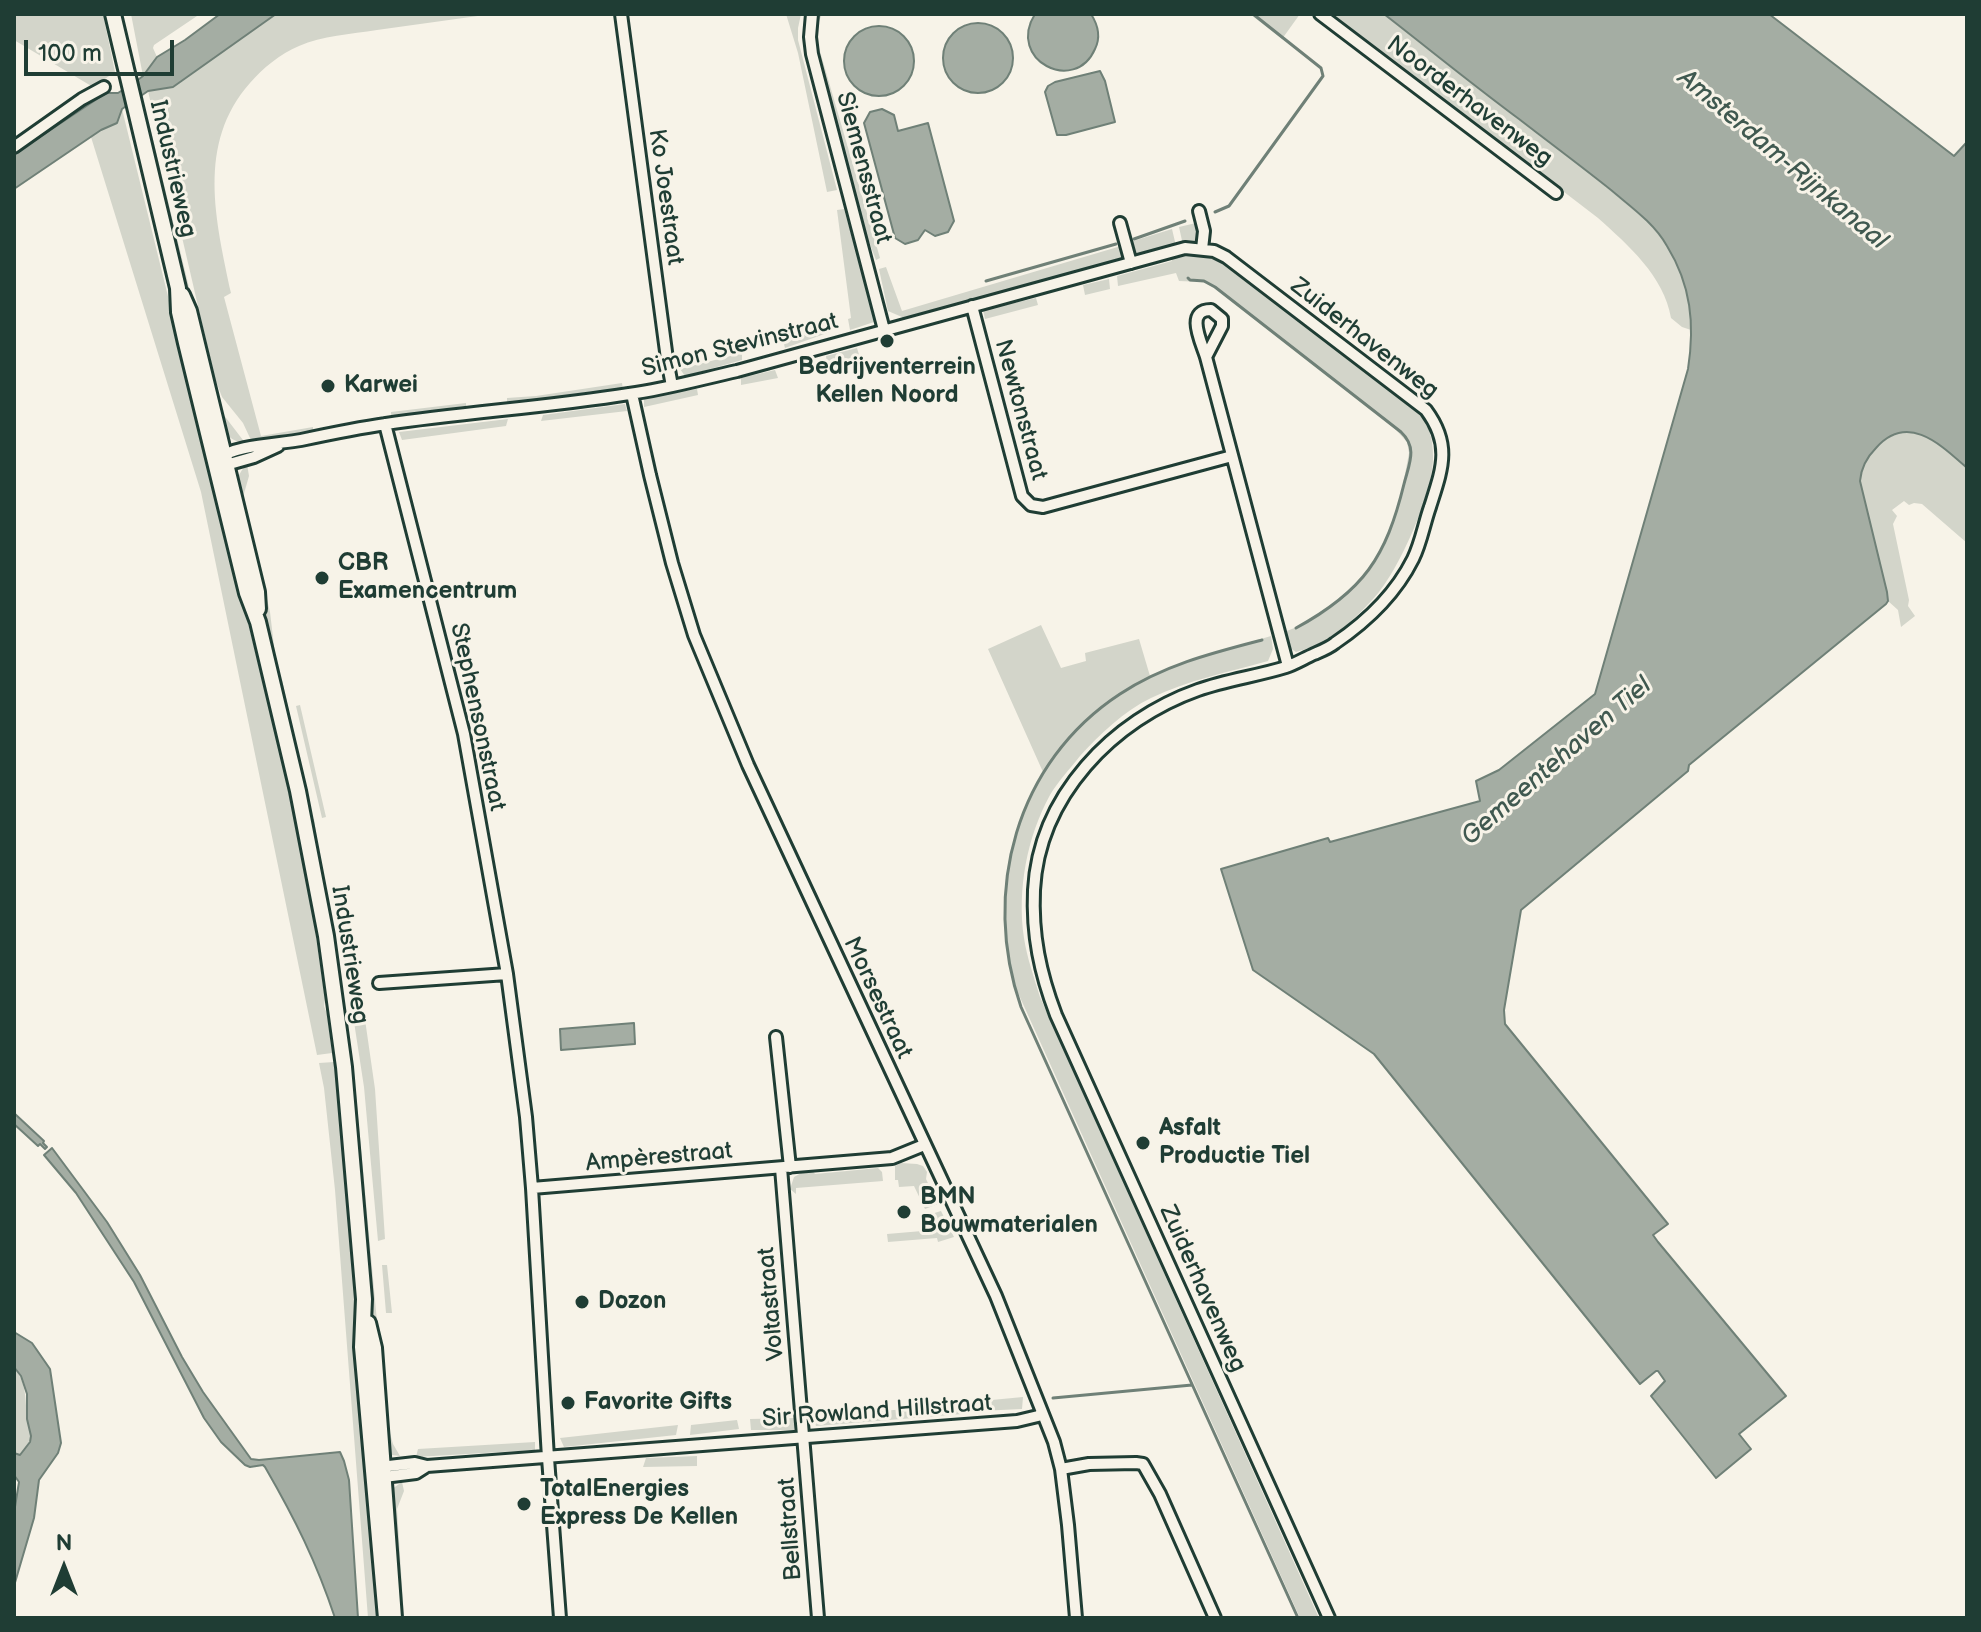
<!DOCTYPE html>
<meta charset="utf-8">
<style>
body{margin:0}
#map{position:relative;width:1981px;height:1632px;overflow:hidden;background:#f7f3e8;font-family:"Balsamiq Sans",sans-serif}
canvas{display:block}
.frame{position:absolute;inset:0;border:16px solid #1f3d34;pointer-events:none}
.north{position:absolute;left:24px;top:1528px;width:80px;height:80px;-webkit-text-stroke:6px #f7f3e8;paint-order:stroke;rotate:0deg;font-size:22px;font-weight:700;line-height:32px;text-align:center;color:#1f3d34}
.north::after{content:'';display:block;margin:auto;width:28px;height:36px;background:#1f3d34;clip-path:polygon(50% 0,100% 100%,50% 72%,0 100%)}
.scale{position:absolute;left:24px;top:40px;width:150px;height:36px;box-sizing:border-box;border:4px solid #1f3d34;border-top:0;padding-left:10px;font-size:24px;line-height:28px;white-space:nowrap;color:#1f3d34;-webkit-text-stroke:6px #f7f3e8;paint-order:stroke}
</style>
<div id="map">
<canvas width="1981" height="1632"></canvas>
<div class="frame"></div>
<div class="north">N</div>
<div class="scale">100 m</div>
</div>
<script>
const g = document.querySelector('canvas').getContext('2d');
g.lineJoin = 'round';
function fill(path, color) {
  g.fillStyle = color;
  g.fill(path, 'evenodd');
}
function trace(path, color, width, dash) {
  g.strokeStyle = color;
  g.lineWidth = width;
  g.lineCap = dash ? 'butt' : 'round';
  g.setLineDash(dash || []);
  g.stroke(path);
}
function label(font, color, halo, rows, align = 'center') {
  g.font = font + ' "Balsamiq Sans",sans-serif';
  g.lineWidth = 6;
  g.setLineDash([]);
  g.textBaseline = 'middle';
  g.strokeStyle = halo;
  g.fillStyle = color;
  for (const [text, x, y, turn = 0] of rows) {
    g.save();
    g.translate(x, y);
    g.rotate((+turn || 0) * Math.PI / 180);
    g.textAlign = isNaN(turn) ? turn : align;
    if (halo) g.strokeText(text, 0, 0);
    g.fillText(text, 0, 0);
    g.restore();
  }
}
const green = new Path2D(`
 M14,14H103L115,72L93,87L14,40Z
 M131,14H200L154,45L153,48L157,57L143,76Z
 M276,14H492C454,19 415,25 377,30C351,34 322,36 299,46C280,54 263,68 250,83C196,144 216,221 231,293L224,297L261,436L313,427V431L253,440L250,438L243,423L222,397L215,379L148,91L173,87Z
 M786,14H801L798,28V40L837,190L827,192L798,53Z
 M817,14H822L817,26V41L880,258L876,260L866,234L814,43Z
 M1250,14H1300L1282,39Z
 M1332,14H1384L1592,175L1647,221L1666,243L1683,277L1690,305L1691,330L1682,327L1671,318C1664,276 1628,245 1598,218Z
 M122,109L285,773L314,923L325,999L324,1006L327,1014L332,1053L317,1055L201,492L91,137L101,130L109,127Z
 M145,123H149L215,394L223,414L246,444C236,441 228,439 224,430L178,263Z
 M844,209L873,311L874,322L850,330L848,319L851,318L837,210Z
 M1196,223L1198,240L1190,245H1183L1179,227Z
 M1172,229L1176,246L1136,256L1130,242Z
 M1121,246L1123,259L902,319V317L888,311L879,269L886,267L902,311Z
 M1169,251L1205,252L1215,258L1418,411C1429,424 1433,439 1433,456C1434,491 1401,565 1379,592C1366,608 1343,630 1325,641C1316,646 1306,649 1296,652L1284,644L1281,633C1322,620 1365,588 1383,548C1397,518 1403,485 1409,453L1407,442L1396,430L1354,395L1215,288L1203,282L1179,281L1176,273L1118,286L1117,276L1172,261Z
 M1109,279L1110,289L1085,295L1083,285Z
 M1036,298L1038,305L985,319L983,310Z
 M828,321L830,332L785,348L782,337Z
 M857,348L860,358L827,365L826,356Z
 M742,353V360L685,376L680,369Z
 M775,370L778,378L741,385V378Z
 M622,383L623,390L587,392L539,402L507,403V398L536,396Z
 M697,389L698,395L644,407V398Z
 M466,403V406L391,417V412Z
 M625,404L627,411L541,421L543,415Z
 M508,419L506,426L402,440L399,432Z
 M1905,432C1930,433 1949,452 1967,468V543L1922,504L1914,503L1909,505L1904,501L1892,510L1897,516L1893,524L1909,600L1908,606L1915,616L1901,627L1898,610L1888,601L1860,481C1863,457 1881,437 1905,432Z
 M247,464L249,476L243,497L270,612L278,680H282L311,809H306L236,480L242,470Z
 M1041,625L1061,668L1086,661L1085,653L1139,639L1150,676L1189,660L1271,636L1273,649L1268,661C1229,672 1188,680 1151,698C1124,711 1100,734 1080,756C1070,769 1059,780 1050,795C1027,837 1017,890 1024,938C1027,958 1034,977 1040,997L1319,1618H1300L1014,984C995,906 1003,843 1043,772L988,649Z
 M300,705L326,817L322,818L296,706Z
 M314,819L324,886L340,963L347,1039L351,1057L356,1094L386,1419L393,1444L400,1456L392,1455L387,1449L371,1293L308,820Z
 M343,895C344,920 349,944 353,969L358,971L375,1089L385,1239L378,1241L364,1087L335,898Z
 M334,1062L349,1212L380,1618H368L335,1190L324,1088L319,1063Z
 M901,1163L917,1164L923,1166L927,1172L926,1179L938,1204L925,1209L914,1186L899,1187L898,1180H895V1166Z
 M878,1168L882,1172L883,1181L796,1188V1194L790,1189L794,1177L803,1172L812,1170L815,1174Z
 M941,1211L954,1237L938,1242L937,1238L888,1242L887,1234L934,1230L928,1215Z
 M382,1265H387L392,1313H386Z
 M14,1367C27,1384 25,1398 27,1418C28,1424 31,1432 30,1438C30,1444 24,1450 20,1455L14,1453Z
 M1023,1397L1022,1409L980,1411L981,1401Z
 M963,1404L962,1414L816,1426L813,1417Z
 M795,1418L794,1430H751L750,1419Z
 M737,1420L739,1429L690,1435L691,1425Z
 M678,1425L676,1435L564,1447L560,1438Z
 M535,1442V1450L416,1457L418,1449Z
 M697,1456V1466L643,1467L646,1458Z
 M402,1482L404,1491L397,1509L404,1618H397L389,1494L392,1489Z`);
const water = new Path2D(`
 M220,14H276L173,87L148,91L122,109L117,123L101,130L14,189V154L106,93H118L135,82L143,76L157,57L185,40Z
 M1035,14H1091C1098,25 1101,37 1095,49C1075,95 1006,60 1035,14Z
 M1384,14H1769L1954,156L1966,143L1967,144V468C1941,445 1908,412 1876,448C1867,457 1861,469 1860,481L1887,592L1888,601L1886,604L1689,765L1688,771L1521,910L1504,1010L1505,1024L1668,1224L1653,1235L1658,1242L1786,1396L1739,1434L1751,1449L1716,1478L1651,1396L1665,1381L1658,1371H1656L1640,1384L1374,1054L1253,970L1221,869L1328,838L1330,842L1480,801L1476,781L1499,770L1595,694L1688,369C1695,324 1691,285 1667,246C1654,223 1631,207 1611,190C1581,166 1550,143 1519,119C1473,85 1429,49 1384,14Z
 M943 58a35 35 0 1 1 70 0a35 35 0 1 1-70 0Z
 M844 61a35 35 0 1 1 70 0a35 35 0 1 1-70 0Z
 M1100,71L1105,81L1115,122L1066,135H1057L1045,92L1048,86L1055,82Z
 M882,109L894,115L898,131L928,123L954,221L948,232L935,236L925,230L918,240L905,244L895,238L864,123L870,112Z
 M634,1023L635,1044L561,1050L560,1029Z
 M14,1113L44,1141L43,1143L47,1147L45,1149L40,1144L38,1146L14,1124Z
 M52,1148L107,1222L140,1275L182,1357L203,1392L251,1459L259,1460L340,1452L344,1461L349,1480L358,1618H335C316,1561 295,1519 265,1467L263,1465L250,1467L245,1465L221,1442L204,1418L134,1282L76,1193L44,1155Z
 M14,1332L32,1343L50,1369L61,1443L58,1453L39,1480L34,1518L14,1586V1513L19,1482L14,1475V1453L20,1455L30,1442L31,1436L27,1419V1394L21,1376L14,1367Z`);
const stream = new Path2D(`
 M1215,212L1229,206L1323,76L1321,68L1253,14
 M1134,239L1185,221
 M1188,278L1190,280L1204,281L1215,287L1401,432C1418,448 1409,464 1404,484C1386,557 1364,591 1296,628
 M986,281L1116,244
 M1262,640C1212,653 1164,665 1120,694C1016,762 981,892 1021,1007L1298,1618
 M1053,1398L1192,1385`);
const minor = new Path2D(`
 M621,14L667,359L672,386
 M812,14L810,37L812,54L884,330
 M1320,14L1556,193
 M14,147L82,99L104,87
 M1199,211L1204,231L1202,249
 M1120,223L1131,263
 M972,306L1022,496L1031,505L1043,507L1232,456
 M1206,357C1201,341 1185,310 1211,310L1222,319V326L1206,357L1288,666
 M632,394L650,475L672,563L694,635L748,765L996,1296L1054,1442L1061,1469L1068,1525L1076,1618
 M385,424L464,734L507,974L526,1117L532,1188L548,1458L560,1618
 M219,459C232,445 281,444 301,440C329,434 358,428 386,424C467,412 549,407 629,394C666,389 701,379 737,371L1185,248L1214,251L1226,257L1426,410C1452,445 1442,469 1430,507C1424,524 1421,543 1413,559C1396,593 1366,622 1335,643C1329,648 1321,651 1314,654C1305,658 1295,664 1286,667C1257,676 1226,680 1198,690C1113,720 1039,796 1034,890C1032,935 1040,973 1056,1015L1329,1618
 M222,464L226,465L254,457L278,446
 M379,983L507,974
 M776,1037L790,1167
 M781,1168L818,1618
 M532,1188L892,1158L924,1145
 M380,1467L415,1463L427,1466L1017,1421L1038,1416L1042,1413
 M1061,1469L1089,1464L1136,1463L1143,1464L1160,1494L1215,1618
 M379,1474L384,1477L416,1473L427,1466`);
const secondary = new Path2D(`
 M113,14L178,288L179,312L186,343L247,593L258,622L298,791L326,936L344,1067L364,1299L362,1347L365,1380L386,1618
 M182,295L189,311L257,592L258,609
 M368,1323L374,1348L394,1618`);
const markers = [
 [887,341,8,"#1f3d34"],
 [328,386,8,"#1f3d34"],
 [322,578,8,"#1f3d34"],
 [1143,1143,8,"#1f3d34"],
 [904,1212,8,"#1f3d34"],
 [582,1302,8,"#1f3d34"],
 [568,1403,8,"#1f3d34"],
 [524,1504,8,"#1f3d34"]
];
const streetNames = [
 ["Noorderhavenweg",1469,102,37],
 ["Siemensstraat",863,168,75],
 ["Industrieweg",172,169,77],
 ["Ko Joestraat",665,197,82],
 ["Zuiderhavenweg",1364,339,38],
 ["Simon Stevinstraat",740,346,-14],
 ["Newtonstraat",1020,410,75],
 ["Stephensonstraat",477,717,78],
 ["Industrieweg",349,955,81],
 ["Morsestraat",877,998,65],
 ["Ampèrestraat",659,1158,-5],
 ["Zuiderhavenweg",1202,1289,66],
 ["Voltastraat",772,1304,-95],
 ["Sir Rowland Hillstraat",877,1412,-4],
 ["Bellstraat",791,1529,-94]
];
const poiNames = [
 ["Bedrijventerrein",887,368,"center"],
 ["Kellen Noord",887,396,"center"],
 ["Karwei",344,386],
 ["CBR",338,564],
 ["Examencentrum",338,592],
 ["Asfalt",1159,1129],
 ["Productie Tiel",1159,1157],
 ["BMN",920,1198],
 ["Bouwmaterialen",920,1226],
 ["Dozon",598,1302],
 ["Favorite Gifts",584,1403],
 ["TotalEnergies",540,1490],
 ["Express De Kellen",540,1518]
];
const waterNames = [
 ["Amsterdam-Rijnkanaal",1782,160,40],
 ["Gemeentehaven Tiel",1557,762,-41]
];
fill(green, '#d3d5ca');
fill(water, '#a4ada3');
trace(water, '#6f8077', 2);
trace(stream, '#6f8077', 3);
trace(minor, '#1f3d34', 16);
trace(secondary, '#1f3d34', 20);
trace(minor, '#f7f3e8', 10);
trace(secondary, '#f7f3e8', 14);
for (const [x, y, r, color] of markers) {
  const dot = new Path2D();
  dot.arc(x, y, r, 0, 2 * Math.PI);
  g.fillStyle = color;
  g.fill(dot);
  trace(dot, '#f7f3e8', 3);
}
label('24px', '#1f3d34', '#f7f3e8', streetNames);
label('bold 24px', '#1f3d34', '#f7f3e8', poiNames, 'left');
label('italic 26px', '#405950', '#f7f3e8', waterNames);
</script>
